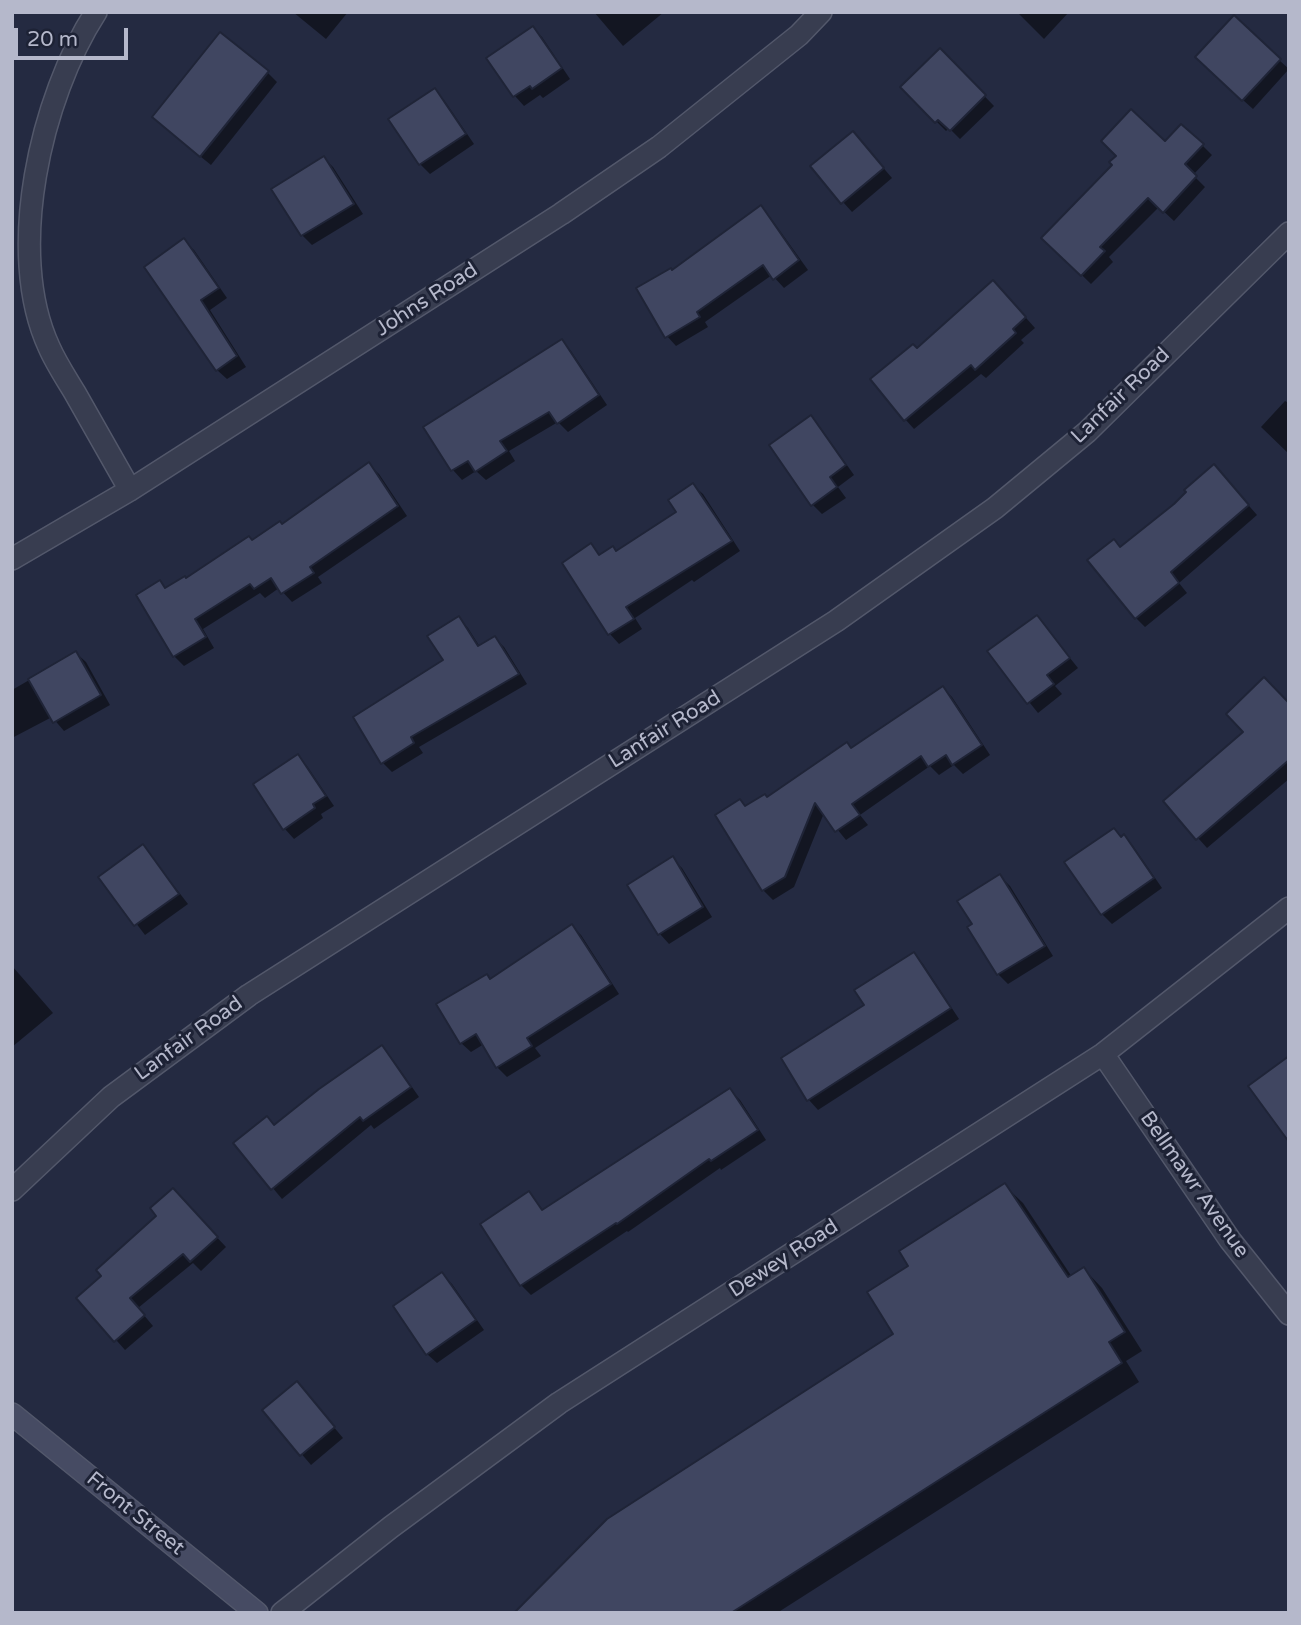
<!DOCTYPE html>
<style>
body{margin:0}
#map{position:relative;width:1301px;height:1625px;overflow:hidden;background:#242a41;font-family:"Varela Round",sans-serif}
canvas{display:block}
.frame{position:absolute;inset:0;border:14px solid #b5b8cb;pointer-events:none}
.scale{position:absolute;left:14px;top:28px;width:114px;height:32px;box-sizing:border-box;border:4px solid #b5b8cb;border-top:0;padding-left:9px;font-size:21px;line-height:24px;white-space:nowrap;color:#b5b8cb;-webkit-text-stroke:5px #1d2235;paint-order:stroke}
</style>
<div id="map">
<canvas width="1301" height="1625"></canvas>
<div class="frame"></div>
<div class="scale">20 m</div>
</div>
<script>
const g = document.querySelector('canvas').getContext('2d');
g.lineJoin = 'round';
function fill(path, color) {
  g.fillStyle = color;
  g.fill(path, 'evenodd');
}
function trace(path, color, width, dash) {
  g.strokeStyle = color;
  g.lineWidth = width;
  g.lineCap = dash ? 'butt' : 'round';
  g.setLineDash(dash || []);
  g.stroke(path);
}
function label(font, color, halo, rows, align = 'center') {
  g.font = font + ' "Varela Round",sans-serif';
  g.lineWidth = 6;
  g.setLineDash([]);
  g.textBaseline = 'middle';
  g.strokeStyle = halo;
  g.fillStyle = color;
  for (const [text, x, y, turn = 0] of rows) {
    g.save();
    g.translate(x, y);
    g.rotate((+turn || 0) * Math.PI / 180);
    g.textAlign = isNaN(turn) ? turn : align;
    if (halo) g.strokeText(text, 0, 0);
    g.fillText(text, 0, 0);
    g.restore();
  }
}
const shadow = new Path2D(`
 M293,12H348L326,39Z
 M594,12H664L623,46Z
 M1017,12H1069L1044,39Z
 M533,28L542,37L570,79L543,98L540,95L524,106L515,96L489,58Z
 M940,50L994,106L960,139L949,128L946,131L902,87Z
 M1279,60L1289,69L1253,109L1206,67Z
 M268,73L277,82L211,165L164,127Z
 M435,90L444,100L474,144L430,174L420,164L391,119Z
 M862,143L892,178L852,212L843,202Z
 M1165,144L1203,146L1212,155L1193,175L1205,187L1174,221L1159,207L1109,257L1113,262L1091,284L1044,238L1115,165L1118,156Z
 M324,158L333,167L363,214L312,245L302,235L274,189Z
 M760,208L770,217L808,270L784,288L772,275L705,322L708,327L676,346L667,336L672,272Z
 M184,241L194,250L227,298L210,310L246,367L227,379L217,370Z
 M1003,292L1035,328L1021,340L1024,343L986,378L981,374L914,429L905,419L917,350Z
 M562,341L571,351L607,405L568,432L558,422L509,451L515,461L486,480L476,471L462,480L453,470L426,428Z
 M1285,401L1289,403V454L1261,427Z
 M811,417L820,427L854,475L838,487L846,498L822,514L813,505L771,446Z
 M369,465L379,474L407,516L318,577L322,583L292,602L279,588L265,598L260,593L203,629L214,648L184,666L174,656L159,582L166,589L186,580L282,526Z
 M1223,476L1257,515L1179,583L1187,593L1145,627L1136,618L1121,549Z
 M693,485L703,494L740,551L694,582L692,580L635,618L642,629L619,644L610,634L564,563L591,545L601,556L617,553L678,513Z
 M1037,617L1078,668L1055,686L1062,694L1038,713L989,652Z
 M459,618L468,628L480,647L495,638L504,647L527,684L419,747L423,753L392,772L383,763L445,661Z
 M76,653L86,662L110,705L64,731L52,717L12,738V690Z
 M943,688L952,697L990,755L963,774L954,765L939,775L930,766L860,815L868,825L846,840L824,813L794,887L773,900L763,890L747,808L767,799L852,750Z
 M1289,705V779L1207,848L1165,801L1246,732Z
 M297,756L307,766L334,806L321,814L323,818L294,839L285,829L255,784Z
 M1114,830L1133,846L1162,888L1112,924L1102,914Z
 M143,846L188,904L145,935L101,877Z
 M673,859L682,868L712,917L669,944L660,934L630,885Z
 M1000,876L1010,886L1053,956L1008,984L998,974L974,925Z
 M572,926L581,935L619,994L535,1048L541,1056L507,1077L497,1067L484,1044L471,1052L461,1043L491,981Z
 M914,954L923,964L959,1019L818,1110L809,1100L783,1058L867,1006Z
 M13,967L53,1013L12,1047V968Z
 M382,1047L391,1057L419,1097L374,1129L371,1125L282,1199L236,1144L275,1127Z
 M730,1090L740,1100L766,1140L721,1170L720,1168L628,1232L627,1231L531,1295L521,1285L482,1224L529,1193L544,1211Z
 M1004,1185L1023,1203L1072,1277L1084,1269L1102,1288L1142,1351L1126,1361L1139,1382L777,1613H516L896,1334Z
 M182,1200L226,1247L201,1271L193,1263L138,1308L153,1326L125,1350L79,1298Z
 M442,1274L452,1284L484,1330L437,1363L427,1354Z
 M297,1383L343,1438L311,1465L264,1410Z`);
const building = new Path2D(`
 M1234,15L1281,59L1242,101L1195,57Z
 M533,26L562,68L532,89L530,86L513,97L486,58Z
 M220,32L269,71L200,157L152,117Z
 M940,48L986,95L950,131L938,120L935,123L900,87Z
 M435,88L466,134L419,165L388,119Z
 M1131,109L1165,141L1181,124L1204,144L1185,164L1197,176L1163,213L1148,198L1100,247L1105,251L1081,276L1041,238L1112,165L1109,162L1116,156L1101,141Z
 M853,131L884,168L841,204L810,166Z
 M324,156L354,204L301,236L271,189Z
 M761,205L799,260L773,280L763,265L697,312L700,317L665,338L636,288L671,268L672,270Z
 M184,238L219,288L201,300L237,356L216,371L144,267Z
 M993,280L1026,317L1013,329L1016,333L975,370L971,365L904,421L870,379L913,344L917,348Z
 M562,339L599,395L557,424L549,412L500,441L507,451L475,472L468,461L451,471L423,427Z
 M811,415L846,465L830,477L837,487L811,506L769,445Z
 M369,462L398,506L310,567L314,573L281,594L271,578L254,589L250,584L195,619L206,637L173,657L136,595L160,580L165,588L185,576L186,578L249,536L252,540L280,521L282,524Z
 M1214,464L1249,505L1171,572L1179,583L1135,619L1087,560L1114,539L1120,547L1174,504L1186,492L1184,490Z
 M693,483L732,541L626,607L634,619L608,635L562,563L591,543L599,555L613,546L616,551L676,512L668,500Z
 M1037,615L1070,658L1047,675L1054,684L1027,704L987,651Z
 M459,616L478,646L495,636L519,674L411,737L414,743L381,764L353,717L443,660L427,636Z
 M76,651L101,695L53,723L28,679Z
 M1264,677L1289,703V760L1196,840L1163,801L1243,732L1226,714Z
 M943,686L982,745L952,765L946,755L928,767L921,756L852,804L860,815L835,832L815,803L785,877L762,891L715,815L740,799L745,806L765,794L767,797L847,742L851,748Z
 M298,754L326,796L313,804L315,808L283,830L253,784Z
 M1114,828L1121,837L1124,834L1154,878L1101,915L1064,862Z
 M143,844L179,894L134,926L98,877Z
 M673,856L703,907L658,935L627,885Z
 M1000,874L1045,946L997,975L967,927L972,924L957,901Z
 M572,924L611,984L527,1038L532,1046L496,1068L476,1034L460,1044L436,1004L487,974L490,979Z
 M914,952L951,1008L807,1101L781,1058L864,1005L854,990Z
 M382,1045L411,1087L363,1121L360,1117L271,1190L233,1143L267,1116L274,1125L319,1089Z
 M1289,1056V1142L1248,1086Z
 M730,1088L758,1130L711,1161L709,1159L617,1224L616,1223L520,1286L480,1224L529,1191L542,1210Z
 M1005,1183L1068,1277L1084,1267L1125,1332L1109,1342L1122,1363L731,1613H514L607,1519L893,1334L867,1292L908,1266L899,1251Z
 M173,1188L218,1237L190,1262L183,1254L130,1298L145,1315L114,1342L76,1298L101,1276L96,1270L156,1216L150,1208Z
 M442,1272L476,1320L426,1355L393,1306Z
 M297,1381L335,1427L300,1456L262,1410Z`);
const street = new Path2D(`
 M96,12C41,97 5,252 49,347C56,363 66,378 75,393C93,425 112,458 130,490
 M12,559L130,490L561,214L659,147L799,35L821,12
 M1103,1054L1230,1240L1289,1314
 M12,1190L111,1097L249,995L836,621L995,508L1087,432L1289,233
 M282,1613L391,1527L559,1403L1103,1054L1289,908`);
const secondary = new Path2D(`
 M12,1414L257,1613`);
const streetNames = [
 ["Johns Road",427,300,-33],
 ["Lanfair Road",1121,396,-44],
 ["Lanfair Road",665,730,-32],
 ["Lanfair Road",189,1039,-36],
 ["Bellmawr Avenue",1194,1185,55],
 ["Dewey Road",784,1259,-33],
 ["Front Street",135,1514,39]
];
fill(shadow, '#0007');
fill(building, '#404661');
trace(building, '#1f2437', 2);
trace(street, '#53586b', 24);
trace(secondary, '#53586b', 24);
trace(street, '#383d50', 21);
trace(secondary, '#464b63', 21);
label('21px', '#b5b8cb', '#1d2235', streetNames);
</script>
